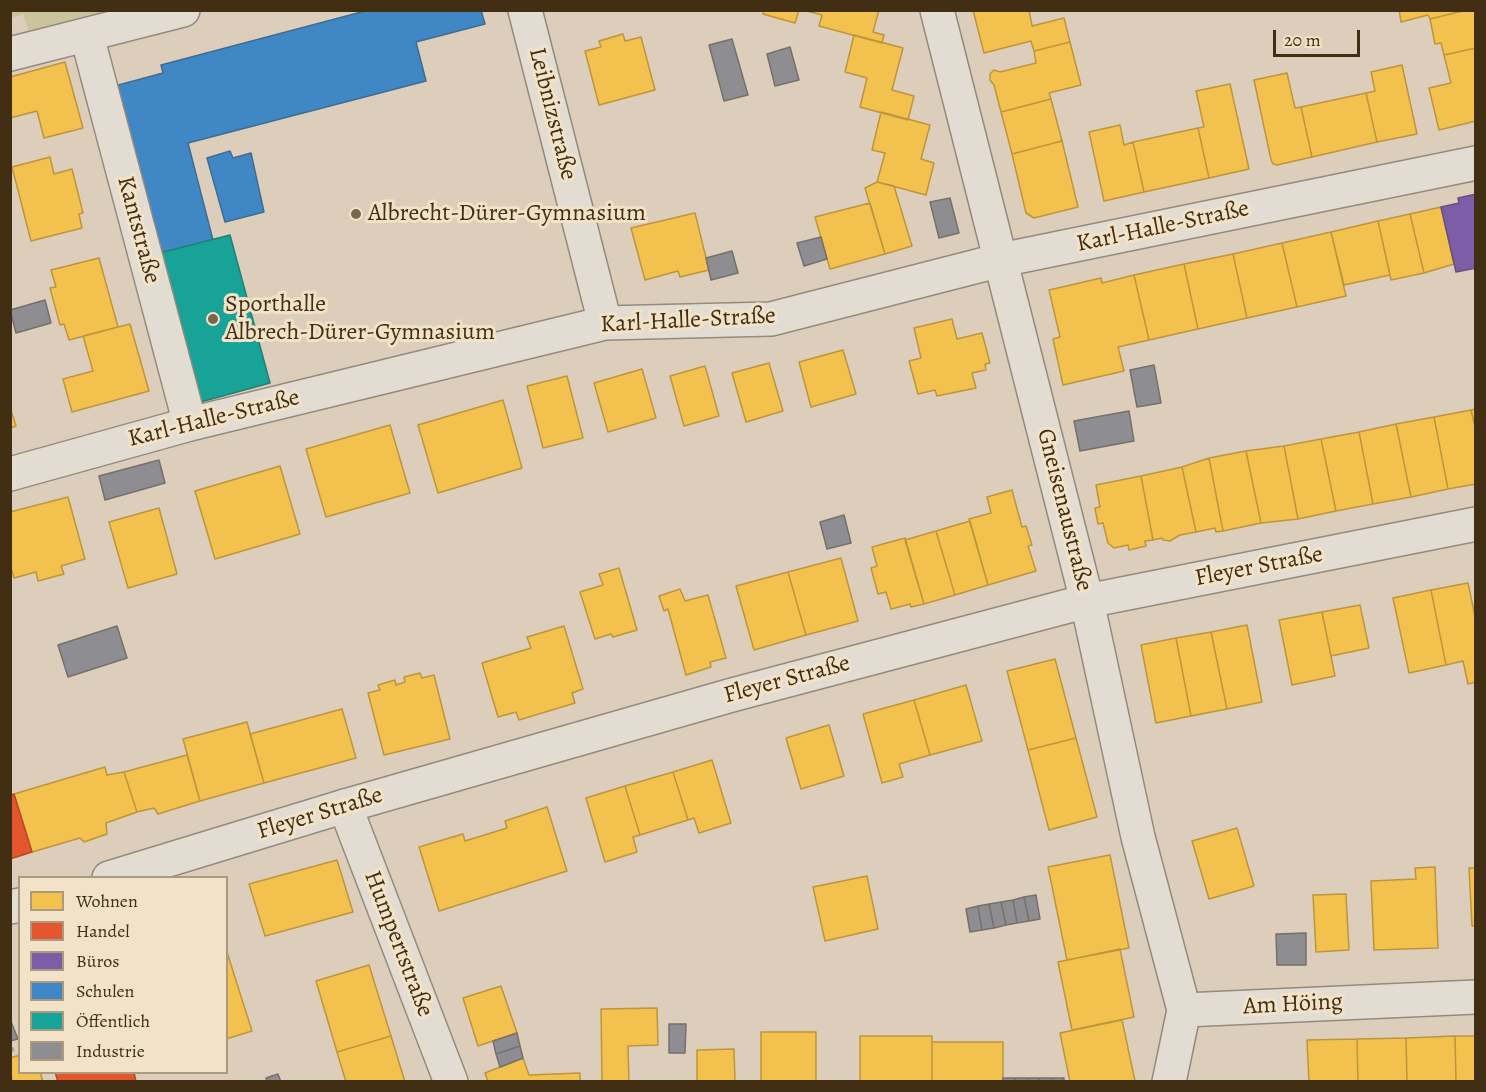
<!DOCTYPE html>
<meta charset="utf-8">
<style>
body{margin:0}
#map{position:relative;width:1486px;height:1092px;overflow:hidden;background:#dcceba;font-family:Alegreya,serif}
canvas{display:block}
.frame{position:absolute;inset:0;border:12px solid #422e12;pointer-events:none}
.legend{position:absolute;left:18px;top:876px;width:210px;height:198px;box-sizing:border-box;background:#f2e2c8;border:2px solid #ac9a7f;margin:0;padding:8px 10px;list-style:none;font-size:18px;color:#422e12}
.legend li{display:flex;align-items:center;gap:12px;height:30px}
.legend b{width:30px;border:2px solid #ac9a7f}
.scale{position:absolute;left:1273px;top:30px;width:87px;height:27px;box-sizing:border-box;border:3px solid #422e12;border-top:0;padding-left:8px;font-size:18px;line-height:21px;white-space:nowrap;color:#422e12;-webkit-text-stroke:4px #f2e2c8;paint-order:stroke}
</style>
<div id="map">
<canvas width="1486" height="1092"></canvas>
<div class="frame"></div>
<ul class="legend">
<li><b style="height:16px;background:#f2c14e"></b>Wohnen</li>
<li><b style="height:16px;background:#e4572e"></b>Handel</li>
<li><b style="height:16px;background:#7b5ea7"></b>Büros</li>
<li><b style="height:16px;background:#3f88c5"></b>Schulen</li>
<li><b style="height:16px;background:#17a398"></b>Öffentlich</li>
<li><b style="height:16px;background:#8d8d92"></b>Industrie</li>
</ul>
<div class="scale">20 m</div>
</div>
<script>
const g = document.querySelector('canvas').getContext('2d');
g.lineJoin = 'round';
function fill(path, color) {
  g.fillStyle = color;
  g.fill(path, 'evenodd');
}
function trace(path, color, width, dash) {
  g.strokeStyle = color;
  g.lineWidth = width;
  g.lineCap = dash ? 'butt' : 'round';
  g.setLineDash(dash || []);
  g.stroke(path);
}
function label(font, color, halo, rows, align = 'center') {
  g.font = font + ' Alegreya,serif';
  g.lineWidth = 6;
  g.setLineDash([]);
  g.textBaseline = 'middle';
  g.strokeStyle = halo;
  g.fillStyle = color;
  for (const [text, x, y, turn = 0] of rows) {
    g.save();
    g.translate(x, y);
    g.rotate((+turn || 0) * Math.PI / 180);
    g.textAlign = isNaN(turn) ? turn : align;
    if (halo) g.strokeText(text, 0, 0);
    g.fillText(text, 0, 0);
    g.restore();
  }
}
const green = new Path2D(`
 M11,11H107L29,32L23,14L11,18Z`);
const homes = new Path2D(`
 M764,10H799L795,23L763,14Z
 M803,10H879L873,32L884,35L882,43L819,26L822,15Z
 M973,10H1029L1032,26L1064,18L1070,42L1034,51L1031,41L984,53Z
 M1399,10H1467L1430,19L1428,15L1401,22Z
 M1467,10H1476V48L1444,55L1441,43L1435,44L1430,19Z
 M623,34L625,41L641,37L655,90L599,105L585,51L601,47L599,41Z
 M854,35L903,48L892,90L914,96L908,120L860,107L867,78L845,72Z
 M1070,42L1081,85L1049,93L1051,99L1001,112L994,85L990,80V74L994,70L1000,72L1036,63L1034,51Z
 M1476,48V121L1439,130L1429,88L1451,83L1444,55Z
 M65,62L83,128L44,138L37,111L10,118V77Z
 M1402,65L1417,134L1377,142L1366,93L1375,91L1371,72Z
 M1287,73L1295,108L1301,107L1312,157L1277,165L1273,164L1271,160L1254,80Z
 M1230,84L1249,169L1209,178L1198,128L1204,127L1196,91Z
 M1366,93L1377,142L1312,157L1301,107Z
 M1051,99L1062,141L1012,154L1001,112Z
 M881,112L930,125L921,159L934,163L926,195L877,182L885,153L872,150Z
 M1120,125L1124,145L1133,142L1144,192L1104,201L1089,132Z
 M1198,128L1209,178L1144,192L1133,142Z
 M1062,141L1078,207L1034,218L1026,213L1012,154Z
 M50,157L54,174L72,169L83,213L79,214L82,228L31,241L12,167Z
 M877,182L894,186L912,246L885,254L865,188Z
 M870,203L885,254L830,269L815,217Z
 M1441,207L1454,264L1424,273L1410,214Z
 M695,213L709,270L680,277L678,271L645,280L631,228Z
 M1410,214L1424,273L1391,280L1378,221Z
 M1378,221L1390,275L1344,285L1331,232Z
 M1331,232L1346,296L1297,307L1282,243Z
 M1282,243L1297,307L1247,318L1233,254Z
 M1233,254L1247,318L1198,329L1184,264Z
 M99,258L118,327L69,340L64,324L60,325L50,288L56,287L51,270Z
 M1184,264L1198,329L1149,340L1134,275Z
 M1134,275L1149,340L1118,347L1124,371L1063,385L1053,339L1060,337L1049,290L1101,278L1102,283Z
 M952,319L957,339L982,333L990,363L985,364L986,370L972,373L976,388L937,396L935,390L918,394L909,361L921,358L914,328Z
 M130,324L149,391L72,412L63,379L93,371L83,336Z
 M843,350L856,394L811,407L799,362Z
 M769,363L783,411L746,422L732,373Z
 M705,366L719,416L684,426L670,376Z
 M642,369L656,418L608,432L594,383Z
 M567,376L583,438L543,448L527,386Z
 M503,400L522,468L438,493L418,425Z
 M10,407L16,426L10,428Z
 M1476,409V431L1471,410Z
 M1471,410L1476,431V484L1448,489L1434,417Z
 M1434,417L1448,489L1411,497L1396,424Z
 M1396,424L1411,497L1373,504L1359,432Z
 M390,425L410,493L326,517L306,449Z
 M1359,432L1373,504L1336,511L1321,439Z
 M1321,439L1336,511L1298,519L1284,446Z
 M1284,446L1298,519L1261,523L1246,451Z
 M1246,451L1261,523L1223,531L1209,458Z
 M1209,458L1223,531L1216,532L1215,528L1196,532L1182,467Z
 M280,466L300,534L215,559L195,491Z
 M1182,467L1196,532L1180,535L1170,541L1163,540L1162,538L1153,540L1141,476Z
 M1141,476L1153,540L1145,541L1146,546L1129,550L1128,545L1114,548L1108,543L1103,523L1098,524L1095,508L1100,507L1096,485Z
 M1012,490L1022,527L1026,526L1032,545L1028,546L1036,571L988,585L969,519L991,513L987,497Z
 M68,497L85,559L61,566L64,574L38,581L36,572L14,578L10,564V512Z
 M159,508L177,574L128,588L109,522Z
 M970,521L988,585L955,595L936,531Z
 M936,531L955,595L924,604L905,540Z
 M905,538L924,604L911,607L910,604L891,609L886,592L878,594L871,568L877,566L872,547Z
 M841,558L858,621L806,635L788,572Z
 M619,568L637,630L613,637L611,634L595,639L580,592L603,585L599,574Z
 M788,572L806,635L754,650L736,586Z
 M1468,583L1476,621V682L1468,684L1463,661L1446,665L1431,590Z
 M680,589L685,601L708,595L726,658L710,662L711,667L686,675L668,609L664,611L659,596Z
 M1431,590L1446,665L1409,673L1393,598Z
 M1360,605L1369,648L1331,656L1322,612Z
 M1322,612L1335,676L1292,685L1279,620Z
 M1247,625L1262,702L1227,709L1211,632Z
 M564,626L583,689L572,693L575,703L519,720L516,712L498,717L482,663L531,648L527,637Z
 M1211,632L1227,709L1191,716L1176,638Z
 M1176,638L1191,716L1156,723L1141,645Z
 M1055,659L1076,738L1028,750L1007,671Z
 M420,673L422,678L434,675L450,739L384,755L368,693L380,690L378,685L395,680L396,685L405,682L404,677Z
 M966,685L982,741L930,755L914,700Z
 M914,700L930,755L899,764L903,777L882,783L863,714Z
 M342,709L356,758L264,783L250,734Z
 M247,722L264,783L200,801L183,739Z
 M829,725L844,776L801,789L786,738Z
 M1076,738L1097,817L1049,830L1028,750Z
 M187,755L200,801L158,814L154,808L137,812L124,772Z
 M712,760L731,823L699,833L694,818L688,820L673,772Z
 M105,767L107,775L124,772L137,812L106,823L107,834L84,842L80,838L32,852L14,794Z
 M673,772L688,820L640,835L625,786Z
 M625,786L640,835L633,837L637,852L605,862L586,798Z
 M547,807L567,871L439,911L419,847L463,834L465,841L507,828L505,821Z
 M1237,828L1254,886L1209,899L1192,841Z
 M1110,855L1129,948L1067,960L1048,867Z
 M337,860L353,912L265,936L249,884Z
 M1435,867L1438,948L1374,950L1371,881L1416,879L1415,868Z
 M1469,868H1476V926H1472Z
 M867,876L878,929L825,941L813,887Z
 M1346,894L1349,950L1316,952L1313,895Z
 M226,949L252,1031L226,1039Z
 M1120,949L1134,1017L1072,1030L1058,962Z
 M369,965L391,1036L337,1052L316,981Z
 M501,986L517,1033L478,1046L463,998Z
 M657,1008L658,1045L628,1046L629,1082H602L601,1009Z
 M1122,1020L1135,1081L1070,1082L1060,1033Z
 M761,1032H816V1082H761Z
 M391,1036L405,1082H346L337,1052Z
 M860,1036H932V1082H860Z
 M1455,1036H1476V1082H1456Z
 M1455,1036L1456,1082H1407L1406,1038Z
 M1406,1038L1407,1082H1358L1357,1039Z
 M1357,1039L1358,1082H1309L1307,1040Z
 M932,1042H1003V1082H932Z
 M734,1049L735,1082H697V1050Z
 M20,1055V1072H40L43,1082H12L10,1058Z
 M523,1058L529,1075L580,1073V1082H488L485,1073Z`);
const shops = new Path2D(`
 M14,794L32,852L10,859V795Z
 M55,1072H134L136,1082H58Z`);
const offices = new Path2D(`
 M1476,194V268L1456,272L1441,207L1459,203L1458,198Z`);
const schools = new Path2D(`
 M369,10H481L485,24L416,42L426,81L188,143L213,240L156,254L111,87L163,73L161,65Z
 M230,151L233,158L251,153L264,212L225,222L207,158Z`);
const public = new Path2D(`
 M230,235L270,383L197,403L156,254Z`);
const industry = new Path2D(`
 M732,39L748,95L724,101L709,45Z
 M790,47L799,80L775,86L767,54Z
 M950,198L959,233L939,238L930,202Z
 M821,237L827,259L804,266L797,243Z
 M732,251L738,273L711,280L706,258Z
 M45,300L51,323L16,333L10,310Z
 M1154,365L1161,403L1137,407L1130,370Z
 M1129,411L1134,441L1080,451L1074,421Z
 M159,460L165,483L105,500L99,476Z
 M844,515L851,543L827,549L820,522Z
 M117,626L127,658L68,677L58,645Z
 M1036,895L1040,919L1029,921L1024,897Z
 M1024,897L1029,921L1017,923L1013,900Z
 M1013,900L1017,923L1006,925L1001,902Z
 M1001,902L1006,925L994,928L989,904Z
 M989,904L994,928L982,930L978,906Z
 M978,906L982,930L970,932L966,909Z
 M1306,933V965H1277L1276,934Z
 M10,1019L18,1039L10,1041Z
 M669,1024H686L685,1053H669Z
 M517,1033L520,1046L496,1054L493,1041Z
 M520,1046L523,1058L500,1067L496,1054Z
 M278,1074L281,1082H267L266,1078Z
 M1003,1078H1015V1082H1003Z
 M1015,1078H1028V1082H1015Z
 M1028,1078H1039V1082H1028Z
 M1039,1078H1052V1082H1039Z
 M1052,1078H1064V1082H1052Z`);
const path = new Path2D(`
 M10,1050L14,1049`);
const minor = new Path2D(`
 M525,10L605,323
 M937,10L1087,601L1138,837L1184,1010
 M87,36L190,424
 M10,54L183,10
 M10,474L190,424L605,323L771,319L1001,260L1476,163
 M345,806L451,1082
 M1169,1082L1184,1010L1476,997`);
const tertiary = new Path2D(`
 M109,878L345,806L732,695L1087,601L1476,524
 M10,907L20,905`);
const markers = [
 [356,214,6,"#78664d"],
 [213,319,6,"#78664d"]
];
const streetNames = [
 ["Leibnizstraße",552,114,76],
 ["Karl-Halle-Straße",1163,227,-12],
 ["Kantstraße",138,230,75],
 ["Karl-Halle-Straße",688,321,-3],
 ["Karl-Halle-Straße",214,419,-14],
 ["Gneisenaustraße",1064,510,76],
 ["Fleyer Straße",1259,567,-11],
 ["Fleyer Straße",787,680,-15],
 ["Fleyer Straße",320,814,-17],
 ["Humpertstraße",398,944,69],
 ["Am Höing",1293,1005,-3]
];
const poiNames = [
 ["Albrecht-Dürer-Gymnasium",368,214],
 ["Sporthalle",225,305],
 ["Albrech-Dürer-Gymnasium",225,333]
];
fill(green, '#cac49d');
fill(homes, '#f2c14e');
trace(homes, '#bd953c', 1.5);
fill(shops, '#e4572e');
trace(shops, '#b34b26', 1.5);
fill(offices, '#7b5ea7');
trace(offices, '#6a507a', 1.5);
fill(schools, '#3f88c5');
trace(schools, '#406d8f', 1.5);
fill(public, '#17a398');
trace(public, '#248070', 1.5);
fill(industry, '#8d8d92');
trace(industry, '#76706c', 1.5);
trace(minor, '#958b7c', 36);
trace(tertiary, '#958b7c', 36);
trace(path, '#a69f95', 4, [4.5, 3]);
trace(minor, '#e3dcd2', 33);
trace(tertiary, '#e3dcd2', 33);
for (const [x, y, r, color] of markers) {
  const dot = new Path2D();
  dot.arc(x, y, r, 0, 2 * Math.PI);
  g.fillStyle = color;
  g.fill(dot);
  trace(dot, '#f2e2c8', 2);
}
label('24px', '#422e12', '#f2e2c8', streetNames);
label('24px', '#422e12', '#f2e2c8', poiNames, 'left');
</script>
